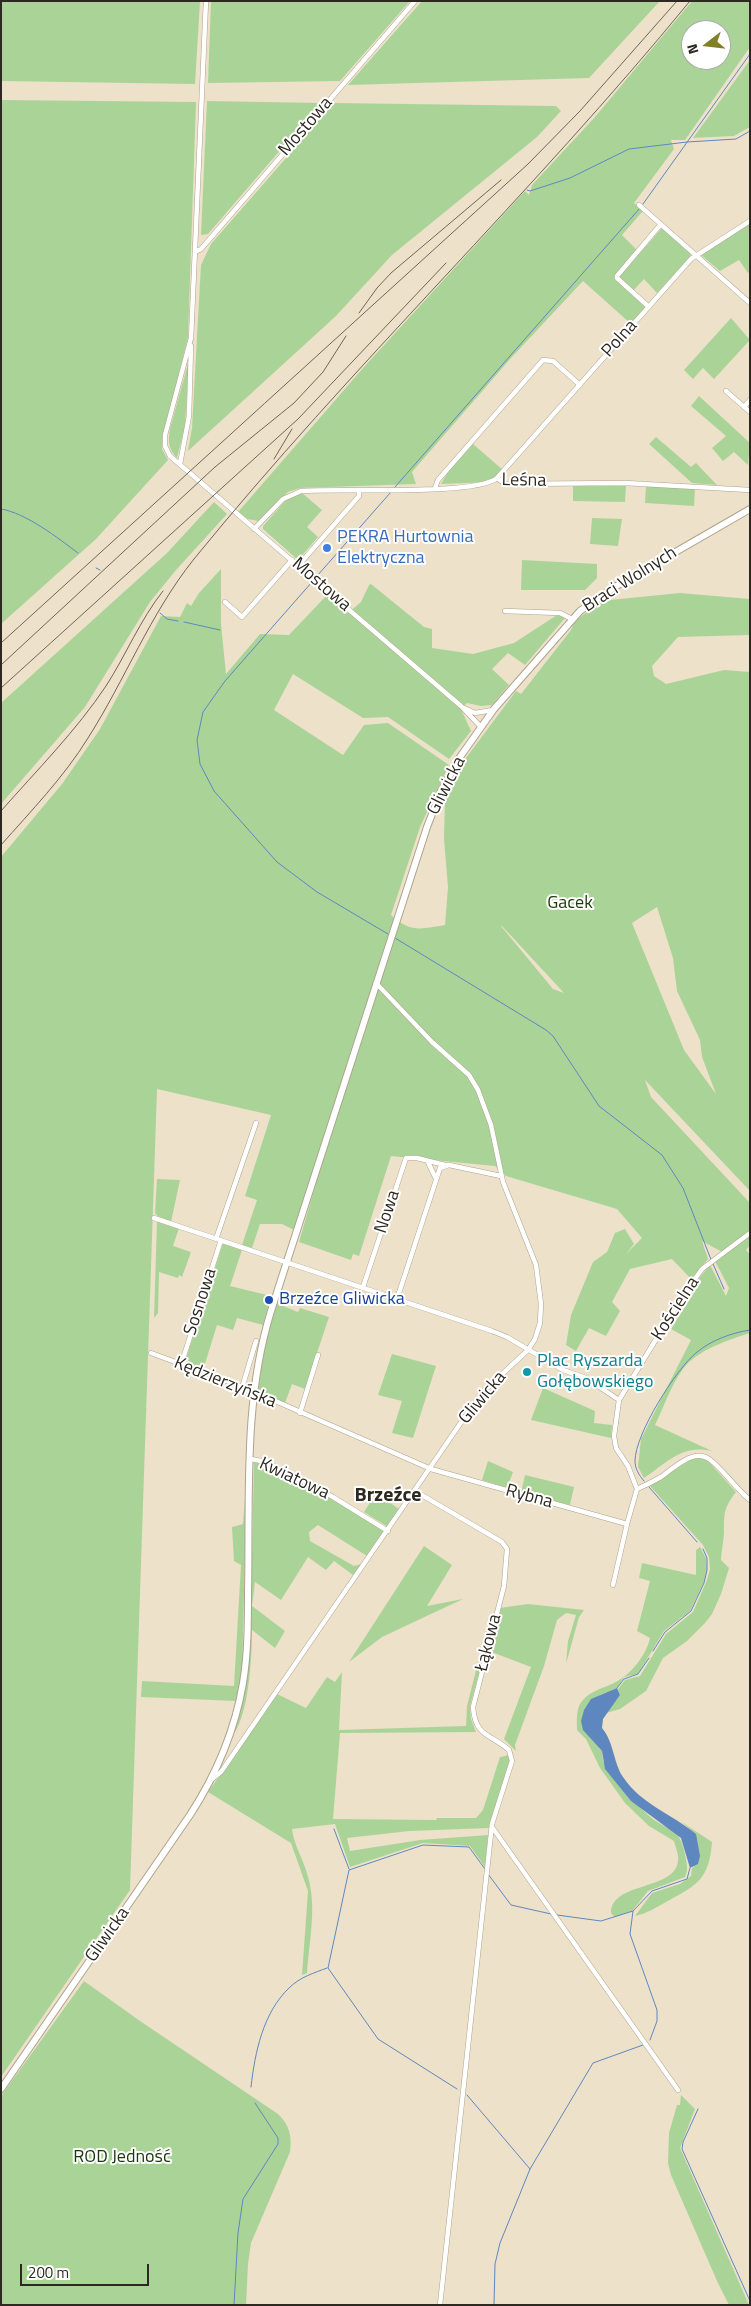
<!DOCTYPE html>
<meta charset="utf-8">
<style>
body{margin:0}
#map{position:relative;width:751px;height:2306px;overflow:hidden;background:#ede1ca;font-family:"Titillium Web",sans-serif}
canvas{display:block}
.frame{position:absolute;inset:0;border:2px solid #2d2920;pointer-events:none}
.north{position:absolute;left:681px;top:20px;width:50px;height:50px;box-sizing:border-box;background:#fff;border:1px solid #aba9a6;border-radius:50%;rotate:254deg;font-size:14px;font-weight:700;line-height:20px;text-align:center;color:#2d2920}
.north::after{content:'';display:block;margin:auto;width:18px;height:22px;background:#818028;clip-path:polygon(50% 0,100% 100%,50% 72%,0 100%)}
.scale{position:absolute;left:20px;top:2264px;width:129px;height:22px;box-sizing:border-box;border:2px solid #2d2920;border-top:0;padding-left:6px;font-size:15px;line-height:18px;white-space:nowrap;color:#2d2920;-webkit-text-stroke:4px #fff;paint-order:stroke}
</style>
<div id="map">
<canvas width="751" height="2306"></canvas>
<div class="frame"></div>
<div class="north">N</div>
<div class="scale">200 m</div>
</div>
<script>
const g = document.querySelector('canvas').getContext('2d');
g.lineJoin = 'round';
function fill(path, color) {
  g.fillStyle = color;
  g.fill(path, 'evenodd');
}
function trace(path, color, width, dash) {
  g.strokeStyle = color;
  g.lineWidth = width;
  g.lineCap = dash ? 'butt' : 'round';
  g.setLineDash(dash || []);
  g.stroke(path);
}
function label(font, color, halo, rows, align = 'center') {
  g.font = font + ' "Titillium Web",sans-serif';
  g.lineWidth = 4;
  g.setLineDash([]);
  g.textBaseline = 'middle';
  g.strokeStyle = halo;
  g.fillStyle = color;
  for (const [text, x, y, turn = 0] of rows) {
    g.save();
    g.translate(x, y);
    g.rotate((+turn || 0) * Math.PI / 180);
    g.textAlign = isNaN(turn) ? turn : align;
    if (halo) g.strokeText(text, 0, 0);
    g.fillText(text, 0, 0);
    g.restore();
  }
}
const green = new Path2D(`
 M1,1H200L195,84L1,81Z
 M211,1H410L340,81L208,83Z
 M422,1H660L589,78L348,85Z
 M692,1H750V47L685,140H671L674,149L634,203L643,211L622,235L637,250L616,275L647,307L631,324L583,281L511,358L412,472L416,484L300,488L288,492L258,521L248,519L238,512L364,367L525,191L529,195L532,185L595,117ZM691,30H721V60H691Z
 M750,60V127L734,136L693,138Z
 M1,100L196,102L188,337L163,437L162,449L168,460L96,539L1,624Z
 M207,101L321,103L208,234L201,235Z
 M334,103L556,106L561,111L537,137L392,255L336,316L188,451L192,428L201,265L211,244Z
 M750,224V272L748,273L739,260L720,271L701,255Z
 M662,228L690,253L691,256L657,293L644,279L633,291L619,277Z
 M731,318L750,340L714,379L703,368L693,379L684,370Z
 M189,360L185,426L177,458C168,449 168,441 170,429Z
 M699,396L750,443L748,465L734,452L723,461L712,448L726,436L691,406Z
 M656,437L691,467L696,463L717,485L692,483L649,444Z
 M473,444L503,470L492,482L441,484L449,470Z
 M573,483L626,486L625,502L573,501Z
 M646,486L695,488L694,506L645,503Z
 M302,493L322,510L307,527L318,537L298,560L263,529V526L288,498Z
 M214,502L227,514L176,570L150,602L85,707L1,804V703L167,553Z
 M592,518L622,519L618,546L590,544Z
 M522,560L597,564V578L585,590H521Z
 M221,569V624L226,674L260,634L289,635L327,595L348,613L361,602L369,585L371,584L424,627L432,629V648L473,654L514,643L557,615L565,618L525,665L508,653L492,669L509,685L492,705L481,706L467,703L461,709L471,731L449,759L388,717L363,718L293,674L274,710L343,755L364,725L388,723L449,765L420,827L391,915C410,933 421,929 445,925L448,887L444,839L445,797L460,766L516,691L521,694L571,630L574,622L606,597L610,600L680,593L750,599V635L678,637L652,666L654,676L666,684L724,670L750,672V1191L645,1080L651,1097L750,1203V1245L746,1250L750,1255V1333C728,1340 697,1350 683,1369C671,1385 664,1407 655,1425L712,1451C682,1444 668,1462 644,1478L638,1467L641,1439L691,1340L671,1329L698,1286L695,1283L710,1265L726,1296L729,1288L715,1261L724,1253L702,1241L708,1259L691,1279L672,1259L630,1269L612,1302L620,1311L606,1336L589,1328L576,1351L566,1345L571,1315L593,1262L607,1252L615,1233L625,1229L634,1244L626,1254L642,1238L617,1209L506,1176L495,1166L391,1156L359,1256L353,1254L351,1260L299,1242L329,1138L326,1129L294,1230L282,1224H260L252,1248L242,1245L257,1200L245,1196L271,1115L157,1089L130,1890L1,2077V857L62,784L100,729L161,616L180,617L187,603L191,606L199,593ZM657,907L673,958L677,991L700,1040L702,1057L716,1094L684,1050L632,923ZM501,926H502L564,993L553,989Z
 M157,1179L180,1180L171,1222L159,1218L155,1213Z
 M157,1221L179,1228L173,1246L191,1252L182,1277L179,1275L178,1278L159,1272L158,1313L154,1318Z
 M223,1243L242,1250L230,1286L271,1296L263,1325L237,1318L233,1330L217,1325L203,1370L185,1362Z
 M276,1303L298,1312L300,1308L329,1317L305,1389L292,1384L285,1403L258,1392L265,1340Z
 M392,1354L436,1366L413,1438L392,1433L402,1401L378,1395Z
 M543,1388L595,1411L594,1423L612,1425L611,1438L531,1420Z
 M697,1457L707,1460L736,1492C724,1508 724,1512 724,1532C724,1541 721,1550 721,1560L729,1568L721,1594L712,1614L705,1623L687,1641L663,1658L646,1691L620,1709L606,1713L620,1695L618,1689L625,1680L640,1676L666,1634L693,1612L707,1580L710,1569L709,1557L703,1545L650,1486L690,1460Z
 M488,1461L513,1472L507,1488L482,1480Z
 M254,1462C283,1465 359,1513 385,1531L367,1556L318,1525L309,1532L310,1541L354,1566L361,1564L353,1575L334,1561L326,1570L308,1557L281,1600L255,1582L252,1606L285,1631L275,1648L252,1630C252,1657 249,1714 233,1735L244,1695L250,1649Z
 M247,1474L242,1674L236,1701L141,1697L142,1681L234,1686L241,1565L234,1561L232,1527L243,1524Z
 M525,1475L574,1487L570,1505L521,1493Z
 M376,1493L399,1509L388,1527L364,1512Z
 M424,1546L452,1565L427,1606L463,1599L382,1637L349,1662Z
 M700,1547L706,1558L707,1570L704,1582L690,1611L664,1631L638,1674L624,1677L617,1688L600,1695L589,1736L602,1751L603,1761C616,1777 633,1802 648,1815C670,1834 680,1824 686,1859C687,1866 688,1871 685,1877L648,1891L632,1911L615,1917L611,1913C611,1881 677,1891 678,1860C679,1854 675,1846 674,1841L649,1826L625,1803L600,1768L586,1739L577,1730C577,1721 576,1712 580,1704C587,1692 601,1689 612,1684C630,1676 646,1656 650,1638L637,1631L650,1581L639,1578L642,1563L696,1575V1550Z
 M528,1604L584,1610L579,1617L566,1664L568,1641L576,1615L566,1613L557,1620L544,1666L515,1745L516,1751L504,1739L531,1667L489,1651L500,1608Z
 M488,1623L492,1624L470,1706L471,1719L476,1732L340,1733L333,1819L436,1820L437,1818H476L483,1810L500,1757L509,1755L510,1759L489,1828L409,1831L347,1838L350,1851L420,1840L488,1835L485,1867L470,1846L423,1843L350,1867L335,1824L292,1829C294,1846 304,1860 308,1877C317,1907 309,1942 307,1973L302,1975L308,1891L291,1843L208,1792L277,1694L306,1708L327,1677L335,1682L342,1672L339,1730L466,1726L467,1706Z
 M680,1821L712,1842C709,1880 697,1885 666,1902C655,1908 648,1913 635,1916L652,1893L680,1884L691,1876L692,1868L694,1867L696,1834Z
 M84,1981L140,2021L278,2114C290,2125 292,2137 290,2152L251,2243L248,2264L246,2305H1V2096Z
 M681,2095L695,2109L680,2148L749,2305H729L717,2281L671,2175L668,2163L669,2133L677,2105H680Z`);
const water = new Path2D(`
 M617,1688L620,1695L603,1719L602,1728C614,1742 613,1762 623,1777C642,1805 672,1814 696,1834L700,1856L698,1864L690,1868L681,1838L631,1801L605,1769L602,1751L583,1730L581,1721L584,1710L591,1699Z`);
const stream = new Path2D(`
 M527,190L530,191L570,178L629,149L687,142L736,139L750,131
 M643,204L750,54
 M395,487L640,208
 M1,509C26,513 58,538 78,553
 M96,568L100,570
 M317,576L391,492
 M312,582L225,681L203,712L197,740L200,764L214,791L277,862L317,892L388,934
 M160,613L167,619L178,621
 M184,622L220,630
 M395,938L546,1030L553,1036L599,1106L662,1155L683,1188L710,1257L724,1289
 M644,1481C639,1475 635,1469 635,1461C635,1434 676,1369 697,1352C712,1340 731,1333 750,1330
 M649,1487L697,1542
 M653,1651L665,1632L691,1611L704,1583L707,1570V1558L703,1549
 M617,1688L624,1679L638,1674L649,1658
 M334,1829L349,1869
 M488,1874L511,1905L551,1914
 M557,1915L601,1921L633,1911
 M650,2040L657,2021V2010L630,1934L633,1911L652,1891L687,1879L690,1868
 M251,2087C255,2052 263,2013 289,1988C300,1977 314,1973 327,1968
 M457,2089L378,2039L328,1968L349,1870L423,1845L469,1847L485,1869
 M467,2095L530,2169
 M698,2109L683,2142L682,2149L750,2301
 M234,2305L238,2233L243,2199L278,2144V2138L255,2103
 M494,2305L495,2264L500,2243L530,2169L593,2063L643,2045`);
const minor = new Path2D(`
 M639,205L750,303
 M197,251L201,249L415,1
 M649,307L617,278V276L661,224
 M191,338L165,435V446L170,456L461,706L480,726
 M191,339L206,1
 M726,391L750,412
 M744,407L750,400
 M180,464L189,416L191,346
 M497,478L691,259L750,221
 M435,488L438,480L543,360L553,361L580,385
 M254,529L283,499L301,491C336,488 476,496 497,478L505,484L625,483L750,490
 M298,566L359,496V491
 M225,602L242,617L292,560
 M505,611L560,613L572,619
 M462,707L475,713L493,710
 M428,1162L435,1177
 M154,1218L492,1331L507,1337L563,1370L586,1378L619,1400
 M216,1239L256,1123
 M363,1287L406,1158H417L445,1165
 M397,1299L440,1168L449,1165L501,1176
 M151,1353L248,1389L431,1469L627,1524L637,1489
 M181,1365L221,1240
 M242,1388L256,1341
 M300,1413L318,1355
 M251,1459L266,1462L333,1497L388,1531
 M637,1489L628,1466L616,1448L614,1436L619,1400L680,1300L702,1269L750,1233
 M637,1489C646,1485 654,1481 661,1477C674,1468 693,1448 709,1459C723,1469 735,1488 750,1500
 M415,1491L502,1542L507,1549L504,1586L473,1707C475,1737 491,1734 509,1750L512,1761L492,1824L440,2305
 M613,1585L627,1524
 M212,1779L221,1772L473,1405L485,1390L528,1350L535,1339L540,1323L541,1304L536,1265L503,1182L491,1125L478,1090L469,1075L432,1042L376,983
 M492,1827L678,2090`);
const secondary = new Path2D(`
 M1,2089L190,1815C216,1775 235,1730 243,1683C248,1653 248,1622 248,1592C250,1498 243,1401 271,1311L427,827L441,791L460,757L494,709L580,611L613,588L750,509`);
const rail = new Path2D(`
 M359,313L377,288L391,273L501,180
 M274,459L292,429
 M1,643L528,164L580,111L677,1
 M1,665L215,467L294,403L323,372L346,336
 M1,688L298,419L446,263
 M1,811C37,770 76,731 106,686C126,655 140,620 163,591
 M1,845C31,811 64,777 88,738C125,680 150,614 194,559C351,366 532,194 690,1`);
const markers = [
 [327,548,5,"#3f7fe0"],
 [269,1300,5,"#1a4fb4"],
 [527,1372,5,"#0f9aa8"]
];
const streetNames = [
 ["Mostowa",306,127,-49],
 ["Polna",620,339,-48],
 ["Leśna",524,481,1],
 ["Braci Wolnych",630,580,-32],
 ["Mostowa",321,585,41],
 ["Gliwicka",447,786,-63],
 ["Nowa",388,1212,-72],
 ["Sosnowa",201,1302,-72],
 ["Kościelna",676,1309,-57],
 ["Kędzierzyńska",225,1383,22],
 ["Gliwicka",483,1398,-50],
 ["Kwiatowa",294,1479,25],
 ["Rybna",529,1497,15],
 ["Łąkowa",489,1643,-76],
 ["Gliwicka",108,1935,-55]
];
const shopNames = [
 ["PEKRA Hurtownia",337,538],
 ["Elektryczna",337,559]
];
const parkNames = [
 ["Gacek",570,904],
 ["ROD Jedność",122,2158]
];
const transitNames = [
 ["Brzeźce Gliwicka",279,1300]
];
const cultureNames = [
 ["Plac Ryszarda",537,1362],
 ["Gołębowskiego",537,1383]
];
const quarterNames = [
 ["Brzeźce",388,1496]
];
fill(green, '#aad497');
fill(water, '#5f87bf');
trace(stream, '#5f87bf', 1);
trace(minor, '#aea38d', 5.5);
trace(secondary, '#aea38d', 8);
trace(minor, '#fff', 4.5);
trace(secondary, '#fff', 6);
trace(rail, '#6d6659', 1);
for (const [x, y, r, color] of markers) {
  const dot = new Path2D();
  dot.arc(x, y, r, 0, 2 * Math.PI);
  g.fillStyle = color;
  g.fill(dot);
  trace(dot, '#fff', 2);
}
label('18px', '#2d2920', '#fff', streetNames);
label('18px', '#366cbe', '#fff', shopNames, 'left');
label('18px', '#1c370c', '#fff', parkNames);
label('18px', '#164399', '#fff', transitNames, 'left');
label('18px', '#0d838f', '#fff', cultureNames, 'left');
label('bold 20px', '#2d2920', '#fff', quarterNames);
</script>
